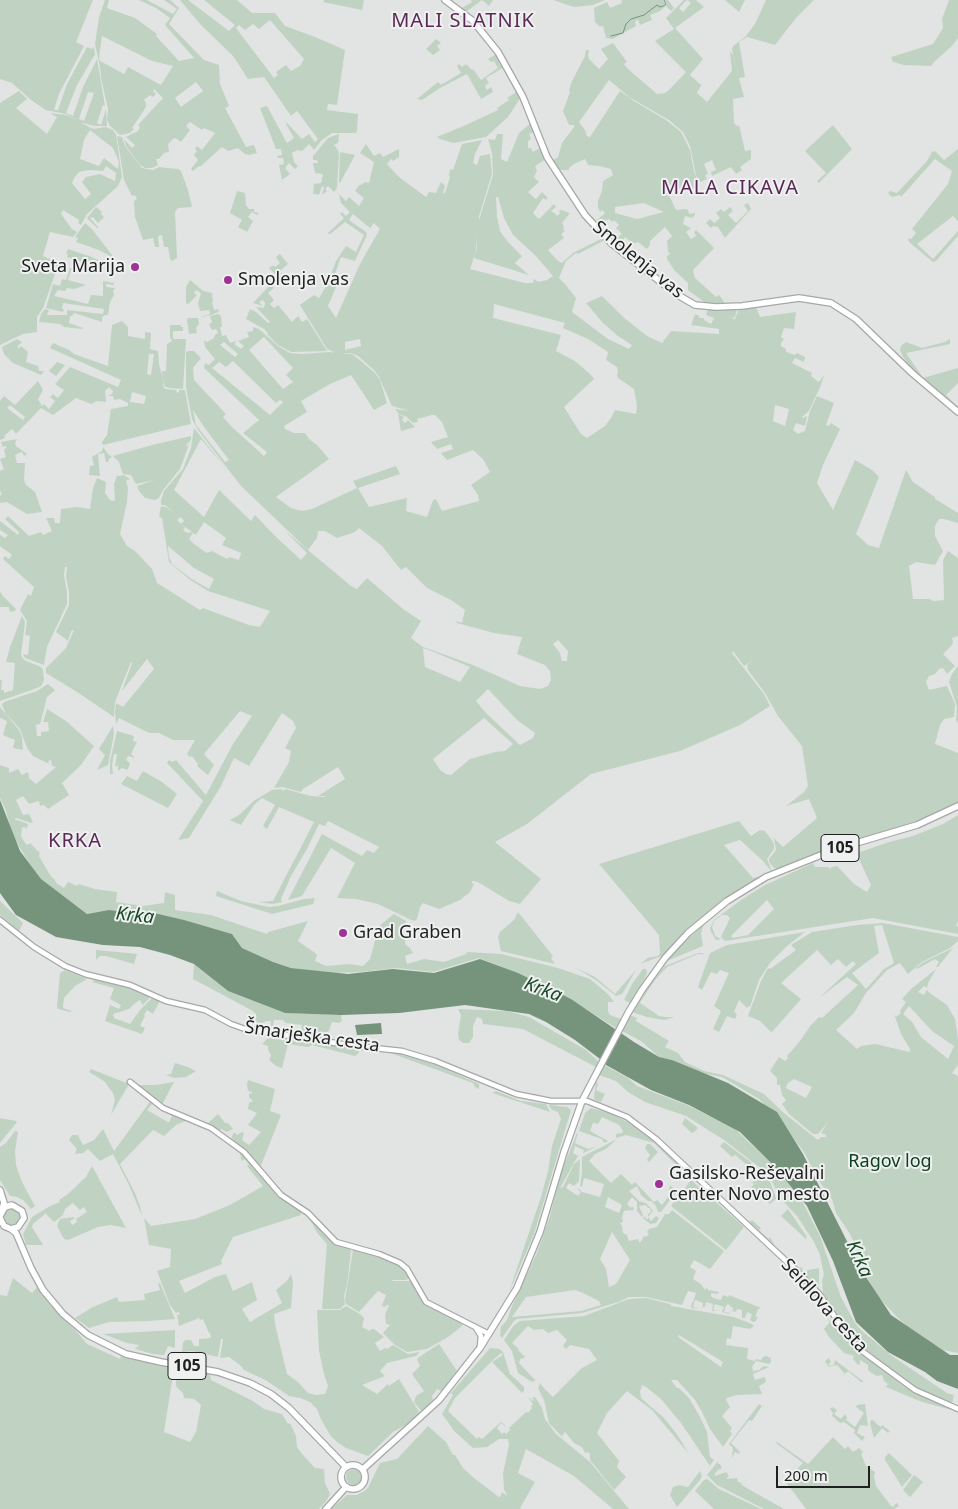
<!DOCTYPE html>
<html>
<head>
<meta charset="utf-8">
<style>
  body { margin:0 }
  #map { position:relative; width:958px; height:1509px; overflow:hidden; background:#e1e4e2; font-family:"Noto Sans",sans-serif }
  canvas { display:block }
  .scale { position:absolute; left:776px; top:1466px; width:94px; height:22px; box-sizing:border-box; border:2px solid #1e1f1e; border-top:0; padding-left:6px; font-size:15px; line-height:18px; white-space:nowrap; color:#1e1f1e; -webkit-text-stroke:4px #eef1ef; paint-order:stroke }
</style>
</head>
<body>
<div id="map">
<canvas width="958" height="1509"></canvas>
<div class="scale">200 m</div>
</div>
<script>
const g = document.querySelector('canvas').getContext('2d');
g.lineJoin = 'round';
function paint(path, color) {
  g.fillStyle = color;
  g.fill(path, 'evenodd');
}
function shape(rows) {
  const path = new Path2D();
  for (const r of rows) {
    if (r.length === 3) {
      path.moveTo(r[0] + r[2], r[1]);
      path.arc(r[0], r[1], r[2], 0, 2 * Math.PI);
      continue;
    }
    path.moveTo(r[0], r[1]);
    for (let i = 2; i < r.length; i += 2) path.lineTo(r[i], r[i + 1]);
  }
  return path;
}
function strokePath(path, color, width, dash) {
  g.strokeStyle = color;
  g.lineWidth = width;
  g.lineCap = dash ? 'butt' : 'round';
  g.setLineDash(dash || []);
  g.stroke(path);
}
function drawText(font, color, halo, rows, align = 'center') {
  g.font = font + ' "Noto Sans",sans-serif';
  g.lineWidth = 4;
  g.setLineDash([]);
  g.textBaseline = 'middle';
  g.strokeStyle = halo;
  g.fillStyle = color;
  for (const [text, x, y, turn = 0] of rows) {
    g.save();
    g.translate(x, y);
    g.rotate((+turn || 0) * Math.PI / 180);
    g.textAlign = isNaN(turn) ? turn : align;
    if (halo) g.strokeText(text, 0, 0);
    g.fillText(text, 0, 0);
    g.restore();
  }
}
const green = shape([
  [0,0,93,0,76,42,84,46,59,94,54,110,58,110,67,84,87,47,92,49,94,47,95,56,94,56,77,85,66,113,73,116,83,87,97,59,105,106,103,105,97,123,101,125,106,109,107,126,94,126,79,122,66,114,46,110,31,100,12,83,0,79],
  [88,92,94,93,84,121,79,119],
  [105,0,109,0,107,8,135,18,157,34,156,36,179,61,194,58,165,25,170,18,156,8,139,0,147,0,173,14,177,9,164,0,170,0,179,8,169,24,204,60,219,65,220,84,229,106,225,108,246,147,254,145,257,153,249,155,245,154,238,148,228,151,222,147,200,167,199,166,193,171,191,169,198,160,194,155,197,151,195,149,197,146,202,150,215,133,204,128,202,130,190,122,186,126,190,130,181,142,175,138,173,139,168,144,169,152,164,153,159,159,156,159,158,165,152,168,145,168,140,165,126,146,124,139,132,148,135,145,126,137,138,131,140,127,138,125,163,98,154,89,153,91,156,94,153,97,150,95,144,100,146,103,146,107,132,128,134,129,130,133,120,135,110,126,107,120,108,109,101,78,100,67,95,44,99,17],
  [102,36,152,61,173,66,161,85,128,67,124,74,100,61,99,58],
  [196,82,203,91,181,107,175,98],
  [180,0,188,0,229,31,235,25,204,0,237,0,252,13,275,13,285,26,315,37,345,50,337,105,328,104,327,110,358,114,357,131,356,133,332,133,322,140,314,150,309,144,302,151,297,150,292,153,294,162,298,166,295,169,289,163,285,168,290,174,282,180,279,165,284,164,283,158,278,158,277,156,282,155,281,149,276,149,260,108,267,106,287,143,294,138,286,124,287,123,302,139,309,134,315,142,318,139,297,111,291,116,264,77,248,79,233,56,200,24],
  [270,20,304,59,300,66,291,71,286,65,276,72,278,75,274,78,236,28,239,25,245,30,253,24,259,29],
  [324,0,364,0,362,10,323,2],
  [471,0,493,0,489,6,482,0,466,12,462,8,472,2],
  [553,0,605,0,593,5,574,7],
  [623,0,663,0,665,3,661,7,667,4,665,0,668,0,674,8,671,11,666,6,660,11,650,15,652,20,640,25,638,20,635,21,636,26,613,39,606,38,603,26,599,26,595,22,594,8,607,2,610,8,622,3,621,1],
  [684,0,687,0,679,8,683,12,691,3,687,0,696,0,704,7,675,28,703,59,690,75,701,85,702,84,697,93,707,102,732,71,730,51,733,55,744,97,733,99,734,123,737,126,739,125,745,151,751,150,751,159,740,167,742,170,736,174,731,167,712,176,711,172,716,170,712,160,704,164,708,174,705,175,707,179,700,182,696,175,690,146,683,132,669,120,629,97,609,80,579,122,585,130,587,136,590,137,620,91,634,101,666,120,681,132,690,150,694,171,700,186,685,191,683,187,668,193,676,210,685,209,688,210,689,214,695,213,695,215,692,218,685,216,683,224,691,228,686,232,691,239,696,236,694,232,696,230,714,248,694,269,693,272,695,278,705,287,716,297,719,295,723,300,724,303,721,305,703,304,704,302,688,290,688,283,675,271,667,259,667,256,670,254,668,251,667,241,672,236,665,227,650,241,650,245,647,249,638,242,633,244,625,237,618,246,606,235,612,231,618,237,622,234,616,228,619,225,614,220,612,222,609,219,601,223,603,225,601,227,598,227,595,222,605,213,602,210,600,212,598,207,598,201,602,191,603,181,613,175,611,169,599,166,588,165,585,159,574,164,569,168,569,170,557,170,552,161,558,157,562,143,574,127,574,125,569,125,563,111,570,92,569,91,572,81,585,56,586,50,589,50,588,55,589,59,599,69,608,59,601,49,613,43,627,62,624,64,628,69,657,94,665,93,669,90,686,72,655,41,674,29,666,18],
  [644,203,664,212,637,219,615,213,615,207],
  [725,0,745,0,739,12],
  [766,0,814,0,796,18,775,45,747,37,739,42,745,77,739,78,732,50,733,46,745,37,755,24],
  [949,0,958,0,958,38,952,46,934,62,931,66,904,65,893,62,891,57,933,44,943,28,942,19],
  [436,39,441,43,437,46,440,50,433,55,426,49],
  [496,54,500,65,504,67,486,78,489,83,485,86,487,90,491,87,493,92,481,99,467,74,440,88,422,100,417,99,438,82,441,85,461,73,457,66,459,64,462,67,466,64,472,70,473,69,481,80,498,68,494,61,491,62,488,59],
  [19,91,27,99,16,108,47,134,57,117,50,113,66,115,93,129,106,127,113,130,116,134,122,177,118,186,87,214,81,225,78,223,79,220,63,210,61,214,72,229,77,232,73,237,50,232,43,256,59,263,43,308,37,317,37,332,23,334,0,345,0,103],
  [90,130,113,148,119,162,118,169,104,158,99,166,80,159,84,140],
  [106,166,116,173,115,181,100,174,86,177,82,182,91,194,85,199,72,183,74,178,79,172,83,171,90,170,103,171],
  [518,91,521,97,508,117,486,137,453,143,440,139,437,137,466,125,498,110,497,108,509,100,507,98],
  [531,123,534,132,529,134,531,139,528,141,528,148,531,148,533,152,540,148,546,159,535,166,537,171,534,177,539,182,528,192,536,199,542,192,548,198,546,200,543,198,533,213,539,219,554,204,556,207,551,211,556,214,556,216,560,214,559,211,561,210,570,213,562,223,564,227,563,229,565,231,561,234,564,238,548,250,558,261,562,263,573,253,603,238,605,240,578,254,576,253,566,261,559,278,565,284,576,298,572,312,608,339,629,349,632,345,618,336,603,323,586,303,602,296,623,317,637,328,647,336,662,343,671,331,719,334,719,329,691,325,695,314,699,316,699,318,704,318,704,320,711,324,714,318,706,315,708,310,737,309,735,317,732,318,733,319,735,319,739,309,756,307,760,317,796,312,794,329,784,328,781,337,784,339,781,343,781,346,786,349,786,352,795,355,797,353,805,357,804,362,795,358,792,363,812,373,811,376,819,382,824,375,821,385,809,411,802,417,803,418,807,416,805,426,796,423,793,430,798,434,805,431,810,411,817,396,834,403,826,425,829,426,831,423,840,429,823,465,817,483,833,510,855,460,872,470,879,477,856,534,868,545,879,548,906,470,913,482,935,497,935,499,958,513,958,523,944,519,939,519,935,526,935,536,943,551,935,565,916,562,909,566,913,599,929,599,934,601,944,600,943,560,948,551,958,558,958,636,952,638,953,642,952,645,943,654,955,666,947,674,943,668,939,669,935,674,929,676,926,682,929,690,947,686,955,704,954,717,944,719,940,725,935,744,958,753,958,802,942,811,917,821,833,848,779,869,774,868,769,862,769,859,776,850,774,838,783,847,817,818,809,799,786,806,804,792,808,786,802,746,778,716,765,693,748,670,747,665,754,660,744,666,733,651,732,653,764,694,770,706,740,725,680,751,591,774,527,824,495,842,541,879,520,904,509,901,478,882,472,881,472,883,474,884,470,892,460,900,439,909,423,903,420,907,417,919,415,921,411,920,378,904,356,899,337,898,355,863,331,848,302,896,288,900,322,834,362,856,367,850,374,853,379,847,328,821,325,826,319,824,307,849,291,876,281,899,282,902,273,904,258,902,273,901,314,822,279,807,267,829,263,826,275,805,262,798,254,805,241,825,230,820,239,815,255,800,272,790,281,789,284,791,285,789,311,796,325,797,325,796,318,796,345,779,338,767,303,789,301,792,282,787,274,788,289,762,291,751,285,748,296,728,293,721,282,713,249,766,234,758,221,786,189,838,178,840,203,801,167,763,169,760,172,762,176,760,206,795,233,744,252,716,240,711,204,754,214,765,208,775,197,766,198,764,192,756,190,757,187,754,195,740,173,740,159,733,149,733,119,718,116,724,116,723,115,712,116,703,123,707,154,669,147,659,122,691,132,663,131,662,115,702,114,717,77,692,46,673,46,668,66,648,74,630,71,631,68,641,56,632,69,605,69,592,66,577,67,567,65,567,64,575,67,592,67,604,47,647,44,665,25,658,23,654,28,655,30,636,25,635,27,621,20,610,28,594,31,596,34,587,3,559,5,556,9,559,12,555,0,546,0,535,5,538,8,535,0,530,0,521,18,535,19,532,5,519,8,516,29,536,41,532,43,535,52,531,46,518,54,518,55,523,60,523,61,509,77,507,90,509,93,488,97,478,106,482,105,493,110,500,115,501,114,484,117,476,124,475,130,479,126,481,128,488,127,502,120,534,127,546,135,551,152,569,157,583,200,610,203,608,249,625,260,627,270,611,208,591,189,579,169,562,162,518,159,517,161,506,166,507,175,514,165,505,161,505,161,500,164,491,183,469,191,448,194,428,227,470,201,439,174,490,204,517,219,490,251,521,255,515,275,536,301,560,307,553,284,530,351,586,357,589,367,578,403,609,421,621,411,638,423,647,473,665,520,686,540,689,548,686,551,680,550,671,545,665,517,654,522,637,494,633,457,623,456,621,462,623,465,610,451,600,427,588,406,567,401,570,382,546,359,528,355,532,337,538,325,531,318,531,317,538,308,550,307,549,241,486,198,430,192,419,186,387,186,352,189,351,194,351,201,358,193,368,194,380,226,414,223,417,233,428,264,456,267,452,243,433,259,420,204,368,205,363,209,365,215,359,205,347,204,340,207,342,214,338,215,335,218,333,216,329,212,330,209,324,212,322,210,316,218,314,221,316,222,327,220,327,222,336,226,335,230,343,237,341,234,344,241,349,244,346,238,341,249,337,247,332,253,331,253,327,259,329,278,346,290,353,302,354,329,352,352,354,361,361,375,373,380,380,387,403,374,410,351,375,330,384,301,401,307,412,284,426,285,429,294,433,305,433,309,439,317,445,329,459,276,497,291,508,302,511,312,509,357,488,353,481,396,466,400,474,358,488,369,507,407,498,406,511,427,517,433,500,436,499,442,511,479,501,478,495,471,485,490,472,483,459,473,450,447,460,441,453,453,449,451,444,437,449,431,442,448,437,442,422,435,415,432,415,417,419,418,422,413,423,407,417,399,414,395,409,410,411,392,406,379,377,374,370,358,356,351,353,336,353,327,349,300,305,314,295,319,298,328,283,336,261,346,246,356,252,364,235,345,222,330,234,327,234,344,218,340,214,342,212,346,216,350,212,341,203,339,194,346,201,349,197,359,206,364,198,355,191,359,185,361,185,365,182,369,183,374,162,360,153,366,144,374,156,380,153,383,157,399,149,399,157,393,161,391,159,387,164,399,177,426,197,429,192,436,193,441,182,445,186,443,193,445,193,450,177,449,176,450,169,453,170,462,144,482,140,475,154,473,163,477,165,480,156,490,154,492,174,479,216,479,220,493,175,492,153,488,139,495,140,497,134,503,134,501,159,507,162,519,133],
  [496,197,498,197,504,218,513,235,536,256,553,276,547,280,538,282,534,279,533,283,525,283,470,269,476,251,477,236,477,249,474,258,529,275,516,264,515,263,522,256,507,241,500,231,497,216],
  [353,214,370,228,374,223,380,229,360,264,336,318,328,306,339,280,334,278,336,271,341,257,355,261,367,235,366,232,349,220],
  [494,304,565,323,563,328,588,339,608,352,606,360,617,367,618,371,617,375,618,378,634,389,637,406,636,414,615,410,611,418,605,426,587,438,581,434,564,407,594,379,591,375,575,361,556,351,561,335,493,318],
  [264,337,293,368,286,375,293,382,283,389,249,350],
  [360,339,361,346,345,350,345,342],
  [224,342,238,354,235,357,220,345],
  [233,361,276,403,280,400,283,402,270,415,212,368,219,362,226,367],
  [775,405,789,409,785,426,773,421],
  [193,410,204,427,229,460,225,462,196,425],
  [181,517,184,521,181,524,196,535,204,522,226,538,222,545,241,553,239,560,229,557,227,559,212,551,207,553,194,544,189,539,193,533,191,532,187,533,183,530,185,528,177,520],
  [168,546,194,568,214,579,209,589,190,578,172,564,169,557],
  [558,640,568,651,567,661,562,661,560,653,553,644],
  [423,648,429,650,470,667,460,682,425,667],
  [488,689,517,720,535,733,533,738,520,745,486,713,476,701],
  [484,718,513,744,505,751,495,752,470,759,451,775,446,774,440,770,433,759],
  [833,125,852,149,819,183,817,181,826,173,805,151],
  [339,134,338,143,334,145,338,150,339,155,337,188,334,192,328,186,325,189,327,191,322,195,324,187,322,186,319,195,316,194,313,194,314,184,321,183,323,174,315,173,313,163,318,163,317,160,313,160,313,156,328,138],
  [117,136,122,137,125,146,142,168,153,170,159,167,178,169,181,171,188,190,192,207,178,208,175,212,177,258,172,261,170,259,168,247,164,247,162,235,158,236,159,247,155,247,153,238,143,240,135,217,134,201,137,199,135,195,132,196,124,180],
  [958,149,958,221,953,216,917,244,933,259,958,231,958,236,936,261,933,262,909,242,908,238,911,239,916,233,912,229,948,184,952,171,935,159,901,197,900,195,892,197,888,193,890,191,897,193,927,161,932,152,935,151,944,160],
  [340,152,355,155,340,183,339,182],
  [237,191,245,193,246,205,249,209,254,209,254,212,259,213,257,215,252,212,248,217,253,221,247,232,238,227,242,220,230,213],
  [748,203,751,209,725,238,718,227,713,226,711,228,706,223,710,219,714,223,720,218,716,213,721,209,724,212,730,207,733,211,728,215,736,223,748,211,744,205],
  [96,207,102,212,101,214,104,217,98,223,93,217,90,218,98,227,97,228,87,218],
  [85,223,92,229,115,259,111,259,112,257,99,250,76,242,78,238,75,237],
  [68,249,92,257,106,264,100,268,67,257,68,254,66,253],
  [280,254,288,264,280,271,284,277,281,280,269,268,273,265,275,267,280,263,276,257],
  [70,268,72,268,68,280,86,285,74,289,67,288,65,291,58,290,54,296,88,304,91,295,103,296,103,281,114,283,114,285,106,284,106,287,115,288,113,291,114,295,110,302,108,315,105,315,102,317,102,322,74,313,72,316,70,316,69,323,83,328,82,329,64,327,60,324,39,322,41,314,45,309,49,310,47,315,67,315,67,310,103,314,104,309,63,303,62,309,64,309,63,312,46,308,53,284,60,286,62,279,66,280],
  [190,280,203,291,212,293,213,301,212,302,214,310,219,309,218,312,211,315,200,317,210,314,209,310,200,311,198,303,201,293,196,290,194,293,197,295,188,304,186,303,186,287],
  [271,284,274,288,268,293,274,300,270,304,274,308,278,305,292,322,298,316,302,322,307,319,327,351,291,352,278,345,267,334,268,333,264,329,246,319,250,309,256,312,268,323,270,322,256,307,264,308,265,303,263,300,259,302,263,306,253,303],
  [188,318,198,318,199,324,196,328,197,333,189,334,187,320],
  [122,321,128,327,128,336,145,339,145,332,151,333,150,349,158,351,159,365,163,378,163,386,165,389,176,390,177,393,179,392,179,390,185,390,191,424,103,445,102,442,107,435,111,409,128,406,128,403,120,399,114,400,113,396,108,396,112,394,113,391,109,387,105,391,106,402,97,401,91,404,76,398,53,415,41,408,16,434,12,429,4,436,5,438,0,440,0,401,4,396,15,405,38,381,43,390,38,399,42,406,44,404,49,409,55,401,50,397,53,394,58,398,64,390,55,384,70,367,118,387,121,380,50,348,53,343,69,350,74,354,108,366,112,325],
  [149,354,154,354,151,375,147,374],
  [132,392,146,396,144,404,130,402],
  [10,405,25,417,23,420,7,408],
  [170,325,181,325,181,327,183,327,183,331,173,331,173,339,186,339,183,389,169,388,164,386,162,371,166,371,167,344,172,341,170,337],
  [17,339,22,342,17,347,19,348,21,346,28,352,26,362,38,366,39,371,44,371,41,375,13,363,4,354,2,347],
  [950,339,950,344,906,353,923,378,958,368,958,383,946,395,958,407,958,410,909,365,903,357,900,350,901,346,906,342,922,348,945,342],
  [57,362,65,365,56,376,49,371],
  [398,414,404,417,402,420,405,423,408,420,415,427,401,431],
  [191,436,191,440,186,445,187,447,190,442,180,469,163,490,159,498,155,500,145,498,139,491,137,486,154,480,136,484,131,475,123,474,119,462,113,456,152,445],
  [17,439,15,443,16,446,27,454,24,456,22,452,15,455,17,463,25,463,24,480,26,485,35,492,42,512,27,514,7,502,0,503,0,496,2,494,0,491,0,471,4,469,0,459,6,457,4,450,6,448,6,446,3,447,1,442],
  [103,447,108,454,112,457,109,459,108,462,106,462,104,453,98,454,100,476,89,475,90,466,94,465,92,457,102,451],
  [0,591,2,595,16,609,15,611,10,612,9,607,0,607],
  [22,616,25,622,21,655,24,660,41,667,43,670,44,680,41,686,37,688,0,701,0,680,2,680,1,690,4,690,4,693,13,690,15,663,6,662,10,647],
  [958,666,958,723,956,720,957,707,949,682,952,674],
  [48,684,55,690,47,697,41,721,40,724,36,725,37,736,41,736,41,732,49,731,48,722,43,722,47,709,66,721,94,746,81,765,62,783,69,795,48,809,44,805,40,806,39,801,29,804,23,796,16,800,23,815,29,814,33,822,31,823,16,818,14,819,28,824,27,828,22,827,21,836,25,843,28,845,30,843,40,853,39,856,50,875,55,880,56,883,64,888,68,882,77,886,79,884,95,889,117,892,116,902,143,906,164,903,165,892,175,895,175,910,211,915,267,934,268,932,308,921,298,941,315,953,317,955,315,961,326,966,349,964,363,966,370,959,379,926,394,914,406,921,405,944,410,948,413,953,405,956,407,964,424,959,444,962,466,954,467,952,501,954,558,968,590,979,608,994,614,1002,608,1002,608,1011,610,1015,621,1019,616,1028,579,1005,502,967,479,958,433,972,396,968,360,972,334,973,291,968,272,962,242,948,232,934,157,913,142,910,126,912,109,910,87,914,42,881,31,866,12,835,6,811,0,798,0,765,9,768,9,773,18,769,22,775,28,772,29,778,36,784,56,767,52,766,51,760,48,761,49,764,33,756,27,748,20,729,6,714,2,705,4,702,37,691],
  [0,707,19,730,22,737,23,750,13,748,15,740,3,735,7,721,0,718],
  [113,726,114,734,108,765,97,770,105,755,99,749],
  [117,731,134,736,133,741,137,742,131,754,135,758,128,756,126,760,130,763,129,767,127,770,122,768,118,771,118,766,115,766,117,754,114,754,112,765,113,774,110,774,110,761],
  [143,771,162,782,177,794,168,808,121,784,127,776,137,781],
  [958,815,958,921,956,926,958,927,958,934,873,918,725,941,721,937,730,918,727,915,722,915,714,921,712,927,715,936,721,939,716,940,711,932,710,928,714,920,741,900,765,885,813,863,815,867,828,867,830,869,832,867,837,866,854,884,867,892,871,885,858,857,860,852,889,842,913,836,943,824],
  [767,900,774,909,748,935,733,938,731,936],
  [739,821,751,836,760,830,765,831,771,839,774,844,774,849,767,859,772,872,763,861,740,840,724,845,753,878,762,876,762,877,753,882,667,954,640,964,648,958,658,956,660,953,659,935,599,864],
  [217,891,241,901,269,907,278,906,304,899,315,898,313,904,272,914,216,896],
  [0,901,23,923,19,931,0,915],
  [518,912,553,956,551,958,555,964,501,951,498,937,500,932,514,920],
  [883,923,958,937,958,941,950,948,922,962,908,974,900,963,887,970,866,993,854,1013,836,1030,857,1049,861,1046,875,1044,910,1052,910,1049,901,1034,894,1014,896,1017,901,1013,900,1011,906,1002,902,999,911,989,936,969,928,983,927,988,924,986,918,992,924,995,927,990,931,994,947,1005,955,1019,958,1039,958,1065,952,1073,958,1076,958,1353,943,1350,911,1330,899,1319,879,1298,864,1272,859,1254,850,1234,836,1213,832,1199,821,1184,804,1152,782,1123,759,1099,722,1077,701,1073,672,1060,659,1057,641,1041,622,1031,630,1015,637,1018,636,1021,669,1041,665,1047,678,1053,685,1062,704,1071,723,1075,764,1094,785,1114,818,1140,821,1137,826,1137,826,1135,821,1133,828,1122,818,1134,813,1134,789,1114,782,1104,786,1100,782,1095,780,1085,777,1085,777,1078,770,1071,779,1057,785,1061,788,1058,787,1056,800,1041,811,1025,819,1017,822,1018,858,985,847,977,819,998,856,964,853,961,846,967,838,959,831,965,817,950,781,983,801,999,773,1031,771,1032,760,1021,748,1016,761,981,768,968,770,969,796,950,791,945,812,932,857,925],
  [882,925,894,963,884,969,866,989,852,973,879,953,874,926],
  [909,1006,932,1031,954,1046,948,1059,921,1037,912,1022,903,1014],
  [794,1079,812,1087,806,1098,786,1088,788,1083],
  [704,924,701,933,703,946,667,961,677,949],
  [805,932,787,946,770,963,759,980,750,1007,748,1006,747,1008,739,1000,734,1012,737,1014,735,1019,727,1016,719,1032,713,1029,721,1011,714,1006,729,973,720,970,717,974,711,972,702,990,698,987,710,953,727,945],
  [953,948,938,967,936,967,939,962,935,959,917,969,916,968,924,962],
  [96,950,128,953,137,954,134,964,106,956,100,956,96,960],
  [698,953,703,953,705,959,703,954,698,954,667,967,655,980,641,1001,640,1003,659,1016,665,1017,675,1017,664,1020,647,1017,632,1012,649,986,665,966],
  [194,964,228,991,285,1013,341,1015,342,1021,339,1023,332,1022,329,1031,319,1036,301,1033,302,1025,286,1023,283,1020,274,1020,273,1025,278,1026,277,1029,270,1029,271,1021,267,1021,262,1023,250,1021,256,1018,256,1014,253,1011,193,979],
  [574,967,595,977,615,994,636,970,622,994,616,996,596,980],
  [643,969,646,969,647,973,645,978,630,1003,624,1000,632,984],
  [65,970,87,979,75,986,64,998,63,1008,72,1011,70,1012,58,1009,57,1006,60,973],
  [96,979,127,987,150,997,143,1005,140,1000,134,1004,129,1009,113,1014,114,1018,130,1024,140,1010,150,1000,153,998,160,1001,153,1014,147,1010,144,1015,145,1016,140,1026,145,1028,142,1034,105,1021,110,1005,119,1009,121,1005,110,999,114,988,92,982],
  [458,1009,507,1011,529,1017,586,1050,599,1062,596,1067,523,1029,483,1024,482,1019,477,1017,473,1026,473,1037,469,1043,463,1043,459,1040,458,1034,461,1015],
  [270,1036,338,1046,358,1049,359,1053,355,1056,312,1045,308,1047,288,1044,282,1068,276,1066,269,1060,271,1055,268,1050,268,1046,262,1044],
  [385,1051,404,1054,432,1063,479,1084,479,1089,475,1087,473,1083],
  [175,1063,188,1067,196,1071,186,1077,174,1078,166,1075,171,1074],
  [604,1065,628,1078,637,1086,687,1105,734,1128,772,1164,801,1199,820,1236,841,1297,855,1323,862,1331,892,1356,947,1393,954,1395,952,1404,923,1392,905,1380,860,1345,849,1333,832,1306,828,1304,823,1293,822,1280,824,1275,820,1255,814,1242,797,1216,782,1200,770,1178,759,1167,724,1140,686,1116,645,1102,628,1092,616,1081,599,1075],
  [91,1069,129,1084,111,1115,115,1100,113,1093,104,1081,89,1072],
  [248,1080,275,1089,270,1111,281,1115,260,1168,246,1151,231,1138,234,1132,237,1135,242,1132,244,1133,242,1140,249,1145,261,1132,248,1125,257,1113,248,1109,249,1103,253,1101,249,1097,249,1093,251,1094,252,1092,248,1091,247,1085],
  [174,1082,162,1105,134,1085,155,1085],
  [596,1082,598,1084,596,1090,605,1094,601,1102,595,1100,594,1097],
  [496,1091,521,1101,546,1104,550,1112,492,1093],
  [152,1099,188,1120,176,1125,164,1136,153,1130,120,1164,135,1193,140,1206,142,1216,129,1185,113,1154,100,1161,88,1149,83,1153,75,1154,77,1149,69,1140,72,1135,78,1135,83,1145,94,1140,103,1129,114,1151],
  [152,1104,172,1116,169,1122,168,1122,147,1110],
  [550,1105,567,1107,571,1110,534,1234,509,1292,541,1197,548,1171,552,1146,561,1119,558,1112,552,1110,549,1106],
  [591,1108,609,1113,636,1126,656,1141,686,1173,686,1176,681,1180,677,1179,676,1176,677,1174,679,1175,683,1172,654,1143,626,1135,616,1138,616,1134,622,1133,623,1131,619,1125,602,1117,598,1124,593,1123,590,1131,608,1141,604,1143,602,1139,579,1131,585,1113],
  [218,1114,225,1123,228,1123,233,1129,227,1132,221,1129,218,1132,206,1125],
  [0,1118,16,1121,17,1122,0,1143],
  [685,1118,698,1128,694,1132,692,1133,682,1124],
  [15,1131,18,1132,15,1151,16,1165,22,1182,35,1206,31,1209,23,1200,17,1197,10,1196,0,1180,0,1147,6,1143],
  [577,1133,578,1133,575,1143,588,1149,598,1146,583,1153,584,1150,575,1146,573,1153,578,1156,579,1154,560,1188,563,1187,574,1164,580,1159,579,1181,574,1186,569,1183,566,1188,578,1196,581,1192,578,1190,578,1188,582,1192,600,1197,604,1184,584,1178,582,1187,580,1186,582,1173,582,1157,617,1139,606,1149,595,1154,589,1161,611,1183,621,1174,632,1185,635,1182,654,1202,657,1200,662,1205,668,1197,670,1185,677,1191,661,1212,658,1212,656,1206,651,1201,648,1201,641,1195,637,1186,629,1191,639,1201,646,1203,653,1211,648,1217,651,1221,656,1216,659,1218,656,1223,650,1224,643,1218,645,1216,646,1219,648,1219,648,1214,651,1212,650,1208,648,1208,646,1205,639,1206,643,1215,642,1217,637,1211,637,1202,632,1197,627,1204,631,1208,632,1206,634,1209,632,1211,631,1210,624,1211,622,1217,623,1222,620,1223,622,1226,623,1233,627,1235,629,1241,638,1239,640,1243,644,1236,646,1237,649,1234,647,1232,649,1229,657,1227,665,1214,669,1214,672,1210,724,1251,710,1269,694,1260,690,1267,696,1271,693,1279,701,1284,705,1290,707,1287,708,1290,719,1292,718,1294,711,1293,711,1296,713,1298,721,1300,723,1295,728,1297,729,1295,761,1308,758,1309,757,1312,755,1317,758,1316,756,1321,753,1322,750,1320,752,1314,747,1312,745,1318,742,1318,742,1310,737,1309,736,1312,733,1311,732,1314,733,1308,728,1304,726,1306,724,1312,729,1313,732,1308,729,1314,722,1312,724,1307,715,1304,713,1310,719,1311,712,1311,713,1304,706,1302,705,1307,703,1307,702,1309,703,1303,695,1300,693,1307,699,1309,691,1308,692,1302,693,1302,696,1293,688,1291,682,1305,646,1297,629,1297,623,1300,621,1299,622,1301,615,1303,582,1313,517,1319,514,1321,502,1338,500,1336,501,1327,507,1320,512,1306,537,1253,550,1216,561,1173],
  [608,1197,622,1205,619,1213,605,1207],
  [612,1232,630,1260,616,1284,609,1287,606,1269,600,1259],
  [575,1290,583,1293,599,1301,601,1305,581,1311,512,1317,526,1297],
  [724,1142,752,1163,746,1170,744,1168,747,1165,735,1155,732,1157,720,1146],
  [647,1144,650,1144,658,1152,649,1162,647,1160,650,1155,645,1148],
  [240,1151,256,1167,273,1189,290,1205,301,1211,301,1215,233,1237,221,1261,222,1264,179,1281,185,1293,215,1277,226,1274,233,1291,252,1282,257,1300,242,1309,250,1322,282,1303,276,1290,287,1281,291,1274,293,1282,291,1308,274,1314,275,1324,287,1374,298,1382,308,1393,316,1395,325,1394,328,1386,324,1374,319,1351,317,1310,340,1310,346,1306,360,1314,364,1318,362,1327,370,1331,371,1329,374,1329,384,1337,375,1343,380,1351,385,1348,387,1349,393,1345,408,1354,419,1352,419,1353,416,1356,387,1363,380,1371,385,1376,362,1385,377,1394,388,1384,389,1386,399,1379,419,1412,411,1422,393,1432,368,1456,346,1448,337,1442,330,1435,321,1419,317,1409,310,1402,300,1398,289,1396,267,1381,244,1370,240,1365,229,1357,220,1358,223,1339,221,1339,218,1357,192,1351,182,1352,183,1343,185,1340,191,1340,194,1346,199,1346,199,1339,211,1338,210,1333,209,1333,203,1319,200,1320,199,1318,179,1326,177,1315,180,1314,179,1312,176,1313,170,1305,157,1271,170,1267,171,1249,149,1245,144,1218,151,1226,195,1219,230,1205,263,1186,247,1166,249,1165,245,1159,242,1161,241,1159],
  [92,1166,126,1228,111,1225,98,1227,68,1240,64,1239,57,1226,60,1219,73,1217,75,1218,70,1221,72,1225,77,1222,76,1219,87,1212,84,1207,80,1210,73,1203,65,1209,63,1215,54,1222,45,1213,45,1214,33,1224,32,1227,43,1245,26,1245,23,1234,32,1217,50,1206,60,1202,59,1200,68,1194,86,1177],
  [761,1173,770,1182,775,1195,776,1199,770,1204,767,1201,765,1202,751,1186,754,1185,753,1183,751,1183,752,1182,760,1185,753,1182],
  [691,1180,744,1227,726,1250,671,1206],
  [12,1217,9],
  [788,1209,807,1237,806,1239,781,1216],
  [309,1218,331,1240,350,1249,351,1251,347,1285,344,1296,345,1304,340,1309,322,1309,327,1244,318,1234],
  [752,1220,761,1228,759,1230,769,1239,770,1237,775,1246,800,1268,802,1267,803,1270,799,1269,749,1222],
  [353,1250,377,1255,402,1266,410,1278,406,1280,393,1280,392,1281,411,1281,421,1298,427,1305,462,1322,462,1326,448,1337,427,1349,407,1352,395,1345,383,1333,390,1325,386,1324,385,1315,389,1305,387,1305,385,1307,382,1306,386,1295,378,1291,359,1312,346,1304,345,1300],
  [819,1268,819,1287,818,1288,805,1273,808,1270],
  [13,1278,32,1293,37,1287,52,1307,77,1332,87,1344,120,1359,121,1355,141,1361,174,1367,174,1371,170,1372,172,1381,164,1432,190,1442,196,1432,201,1405,194,1399,184,1398,183,1393,176,1386,176,1381,179,1378,179,1372,184,1371,200,1371,210,1373,211,1380,253,1401,264,1409,282,1414,288,1424,290,1423,296,1436,297,1447,302,1454,315,1468,324,1469,325,1483,330,1494,327,1500,319,1509,0,1509,0,1295,7,1296],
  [160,1283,175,1319,149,1321,109,1322,89,1328,75,1318,93,1307,117,1297,119,1302,145,1300,144,1294,160,1290,158,1284],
  [646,1298,670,1304,671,1306,734,1317,752,1324,754,1326,750,1329,733,1326,731,1339,727,1338,726,1345,748,1348,747,1359,755,1361,756,1359,761,1360,763,1357,766,1356,771,1358,771,1362,769,1364,756,1361,752,1367,753,1371,759,1370,764,1366,769,1367,753,1374,755,1380,765,1377,766,1382,759,1386,762,1394,737,1395,727,1398,726,1400,730,1407,722,1416,732,1428,730,1431,732,1434,723,1447,710,1429,701,1410,695,1400,677,1380,671,1380,677,1388,679,1388,689,1398,700,1417,707,1432,710,1457,714,1460,710,1466,681,1423,661,1399,646,1387,642,1385,640,1392,641,1398,664,1418,676,1433,689,1454,652,1410,627,1391,607,1413,597,1433,619,1461,617,1467,626,1477,614,1490,590,1460,590,1454,588,1452,585,1453,582,1447,574,1443,565,1432,562,1436,565,1440,549,1423,544,1400,538,1388,541,1382,541,1385,553,1397,582,1368,597,1360,589,1349,570,1345,566,1349,563,1346,567,1340,557,1330,548,1333,543,1329,534,1330,528,1326,512,1343,519,1349,518,1350,524,1356,526,1355,523,1359,521,1358,519,1363,535,1380,538,1379,532,1382,518,1373,512,1351,504,1340,514,1325,520,1321,584,1316,629,1299],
  [679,1335,723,1362,721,1367,678,1337],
  [824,1314,853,1346,902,1385,919,1395,952,1410,922,1402,886,1387,888,1384,884,1381,882,1375,877,1376,870,1372,868,1370,868,1365,860,1360,860,1364,858,1365,853,1359,854,1356,844,1353,829,1337,824,1329,830,1322],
  [175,1330,175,1348,168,1346,164,1355,153,1354,135,1349,139,1345,127,1343,103,1334],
  [439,1344,457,1371,441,1391,437,1389,435,1392,432,1396,433,1400,430,1402,431,1403,422,1412,414,1402,416,1396,424,1391,412,1374,420,1366,417,1359,419,1357],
  [490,1348,499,1349,503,1352,510,1374,524,1387,524,1391,522,1393,492,1362,503,1355,501,1353,491,1362,455,1398,448,1411,477,1439,479,1437,482,1439,501,1422,505,1425,505,1427,504,1428,505,1426,501,1423,497,1428,502,1434,504,1432,506,1434,510,1430,509,1428,526,1412,528,1413,532,1408,531,1406,533,1404,528,1397,533,1401,534,1400,532,1398,535,1397,542,1408,545,1419,556,1434,590,1462,629,1509,613,1509,574,1476,526,1449,518,1473,535,1482,520,1508,522,1509,331,1509,347,1495,357,1495,364,1491,368,1488,380,1463,397,1459,428,1426,446,1442,453,1455,455,1455,463,1468,474,1478,499,1497,500,1497,502,1492,507,1496,504,1489,503,1473,509,1445,508,1439,499,1439,487,1447,473,1448,455,1432,442,1414,453,1395,451,1393],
  [829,1358,831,1362,829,1364,829,1366,834,1365,835,1360,864,1382,861,1382,848,1371,845,1374,837,1365,829,1367,825,1361],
  [759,1404,762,1406,752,1421,749,1420,731,1443,740,1452,739,1454,735,1452,732,1458,733,1448,729,1444],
  [865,1404,868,1426,860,1425,857,1433,865,1437,862,1441,854,1433,855,1430,844,1422,840,1423,832,1416,833,1413,830,1409,832,1407,837,1410,834,1414,841,1419,845,1414,847,1418,846,1420,855,1427,864,1413,856,1407,857,1405],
  [871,1420,873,1420,878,1425,881,1427,882,1425,890,1431,888,1433,882,1428,874,1438,870,1423],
  [833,1437,845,1449,848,1446,853,1452,859,1448,863,1452,861,1454,866,1466,875,1472,874,1477,876,1486,891,1506,894,1507,894,1505,897,1503,899,1506,894,1509,806,1509,785,1481,803,1463,776,1443,777,1442,808,1464],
  [889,1453,912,1475,902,1487,885,1460,885,1457],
  [718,1461,718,1464,720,1464,722,1468,718,1470,715,1474,715,1476,726,1472,729,1476,726,1479,737,1478,738,1482,742,1483,741,1484,745,1487,784,1509,764,1509,717,1485,707,1475],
  [354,1477,8],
  [700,1471,702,1476,700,1480,677,1507,670,1495,673,1487,679,1485,688,1487],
  [914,1475,923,1482,910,1497,903,1490],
  [707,1479,719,1489,761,1509,714,1509,695,1491,704,1480]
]);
const water = shape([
  [0,800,20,851,41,879,87,914,109,910,126,912,142,910,184,920,232,934,242,948,273,962,291,968,348,974,393,969,434,973,480,959,518,973,571,999,634,1042,659,1057,672,1060,728,1083,777,1112,803,1154,862,1271,891,1315,950,1355,958,1355,958,1389,937,1381,925,1372,888,1352,856,1322,833,1261,807,1206,773,1165,740,1132,689,1105,651,1090,606,1065,604,1062,575,1040,546,1022,529,1014,465,1005,399,1013,341,1015,285,1013,228,991,194,964,170,955,140,947,103,945,56,937,16,915,0,893],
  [381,1023,382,1034,357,1035,355,1025]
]);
const stream = shape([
  [611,36,623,33,626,24,631,19,644,15,657,5,660,7,663,6,666,4,664,0]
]);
const minor = shape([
  [0,920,34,947,65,966,85,974,130,985,166,1001,205,1010,231,1024,245,1029,355,1046,402,1051,435,1061,516,1094,551,1101,587,1101,627,1117,656,1139,801,1275,820,1295,848,1336,862,1351,915,1390,958,1409],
  [130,1082,163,1108,211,1128,244,1152,281,1195,308,1213,336,1242,379,1254,400,1263,407,1269,426,1302,489,1334],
  [476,1328,481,1336,480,1346]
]);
const major = shape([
  [445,0,473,21,498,52,523,97,547,157,585,215,611,243,676,294,695,305,716,307,742,306,799,298,831,303,856,319,912,373,958,412],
  [0,1190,4,1203,2,1209],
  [0,1216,5,1207,12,1205,22,1211,24,1218,18,1227,11,1229,4,1226,0,1218],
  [11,1229,16,1233,31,1268,43,1290,63,1314,88,1335,126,1354,161,1362,218,1372,250,1383,271,1394,289,1408,346,1467],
  [353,1477,12],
  [363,1469,439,1400,480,1348,517,1288,540,1232,564,1152,582,1101,628,1013,642,990,665,958,688,933,727,901,766,877,836,849,917,825,958,806],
  [326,1509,346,1487]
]);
const markers = [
  [135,267,5,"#9d3394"],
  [228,280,5,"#9d3394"],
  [343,933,5,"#9d3394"],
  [659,1184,5,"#9d3394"]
];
const shields = [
  [840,848,38],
  [187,1366,38]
];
const shieldNames = [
  ["105",840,848],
  ["105",187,1366]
];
const streetNames = [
  ["Smolenja vas",638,260,39],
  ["Šmarješka cesta",312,1037,8],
  ["Seidlova cesta",824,1306,48]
];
const poiNames = [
  ["Sveta Marija",125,267,"right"],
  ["Smolenja vas",238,280],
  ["Grad Graben",353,933],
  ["Gasilsko-Reševalni",669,1174],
  ["center Novo mesto",669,1195]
];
const parkNames = [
  ["Ragov log",890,1162]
];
const waterNames = [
  ["Krka",135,916,6],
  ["Krka",543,990,21],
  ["Krka",859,1259,66]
];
const quarterNames = [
  ["MALI SLATNIK",463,21],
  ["MALA CIKAVA",730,188],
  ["KRKA",75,841]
];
paint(green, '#c0d3c3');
paint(water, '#76937c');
strokePath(stream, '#76937c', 1);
strokePath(minor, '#a5a8a6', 7);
strokePath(major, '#a5a8a6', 8);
strokePath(minor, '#fff', 4.5);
strokePath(major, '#fff', 5.5);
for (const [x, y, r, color] of markers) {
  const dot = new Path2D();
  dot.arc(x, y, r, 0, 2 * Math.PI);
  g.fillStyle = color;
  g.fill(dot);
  strokePath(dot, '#eef1ef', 2);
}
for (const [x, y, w] of shields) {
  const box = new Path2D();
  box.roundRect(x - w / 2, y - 13.5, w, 27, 4);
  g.fillStyle = '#eef1ef';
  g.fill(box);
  strokePath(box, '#1e1f1e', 1);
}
drawText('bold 16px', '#1e1f1e', null, shieldNames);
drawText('18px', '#1e1f1e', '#eef1ef', streetNames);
drawText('18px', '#1e1f1e', '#eef1ef', poiNames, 'left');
drawText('18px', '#0e4120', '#eef1ef', parkNames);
drawText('italic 19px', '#174827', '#eef1ef', waterNames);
g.letterSpacing = '1px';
drawText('20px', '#5c2857', '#eef1ef', quarterNames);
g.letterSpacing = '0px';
</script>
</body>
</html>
